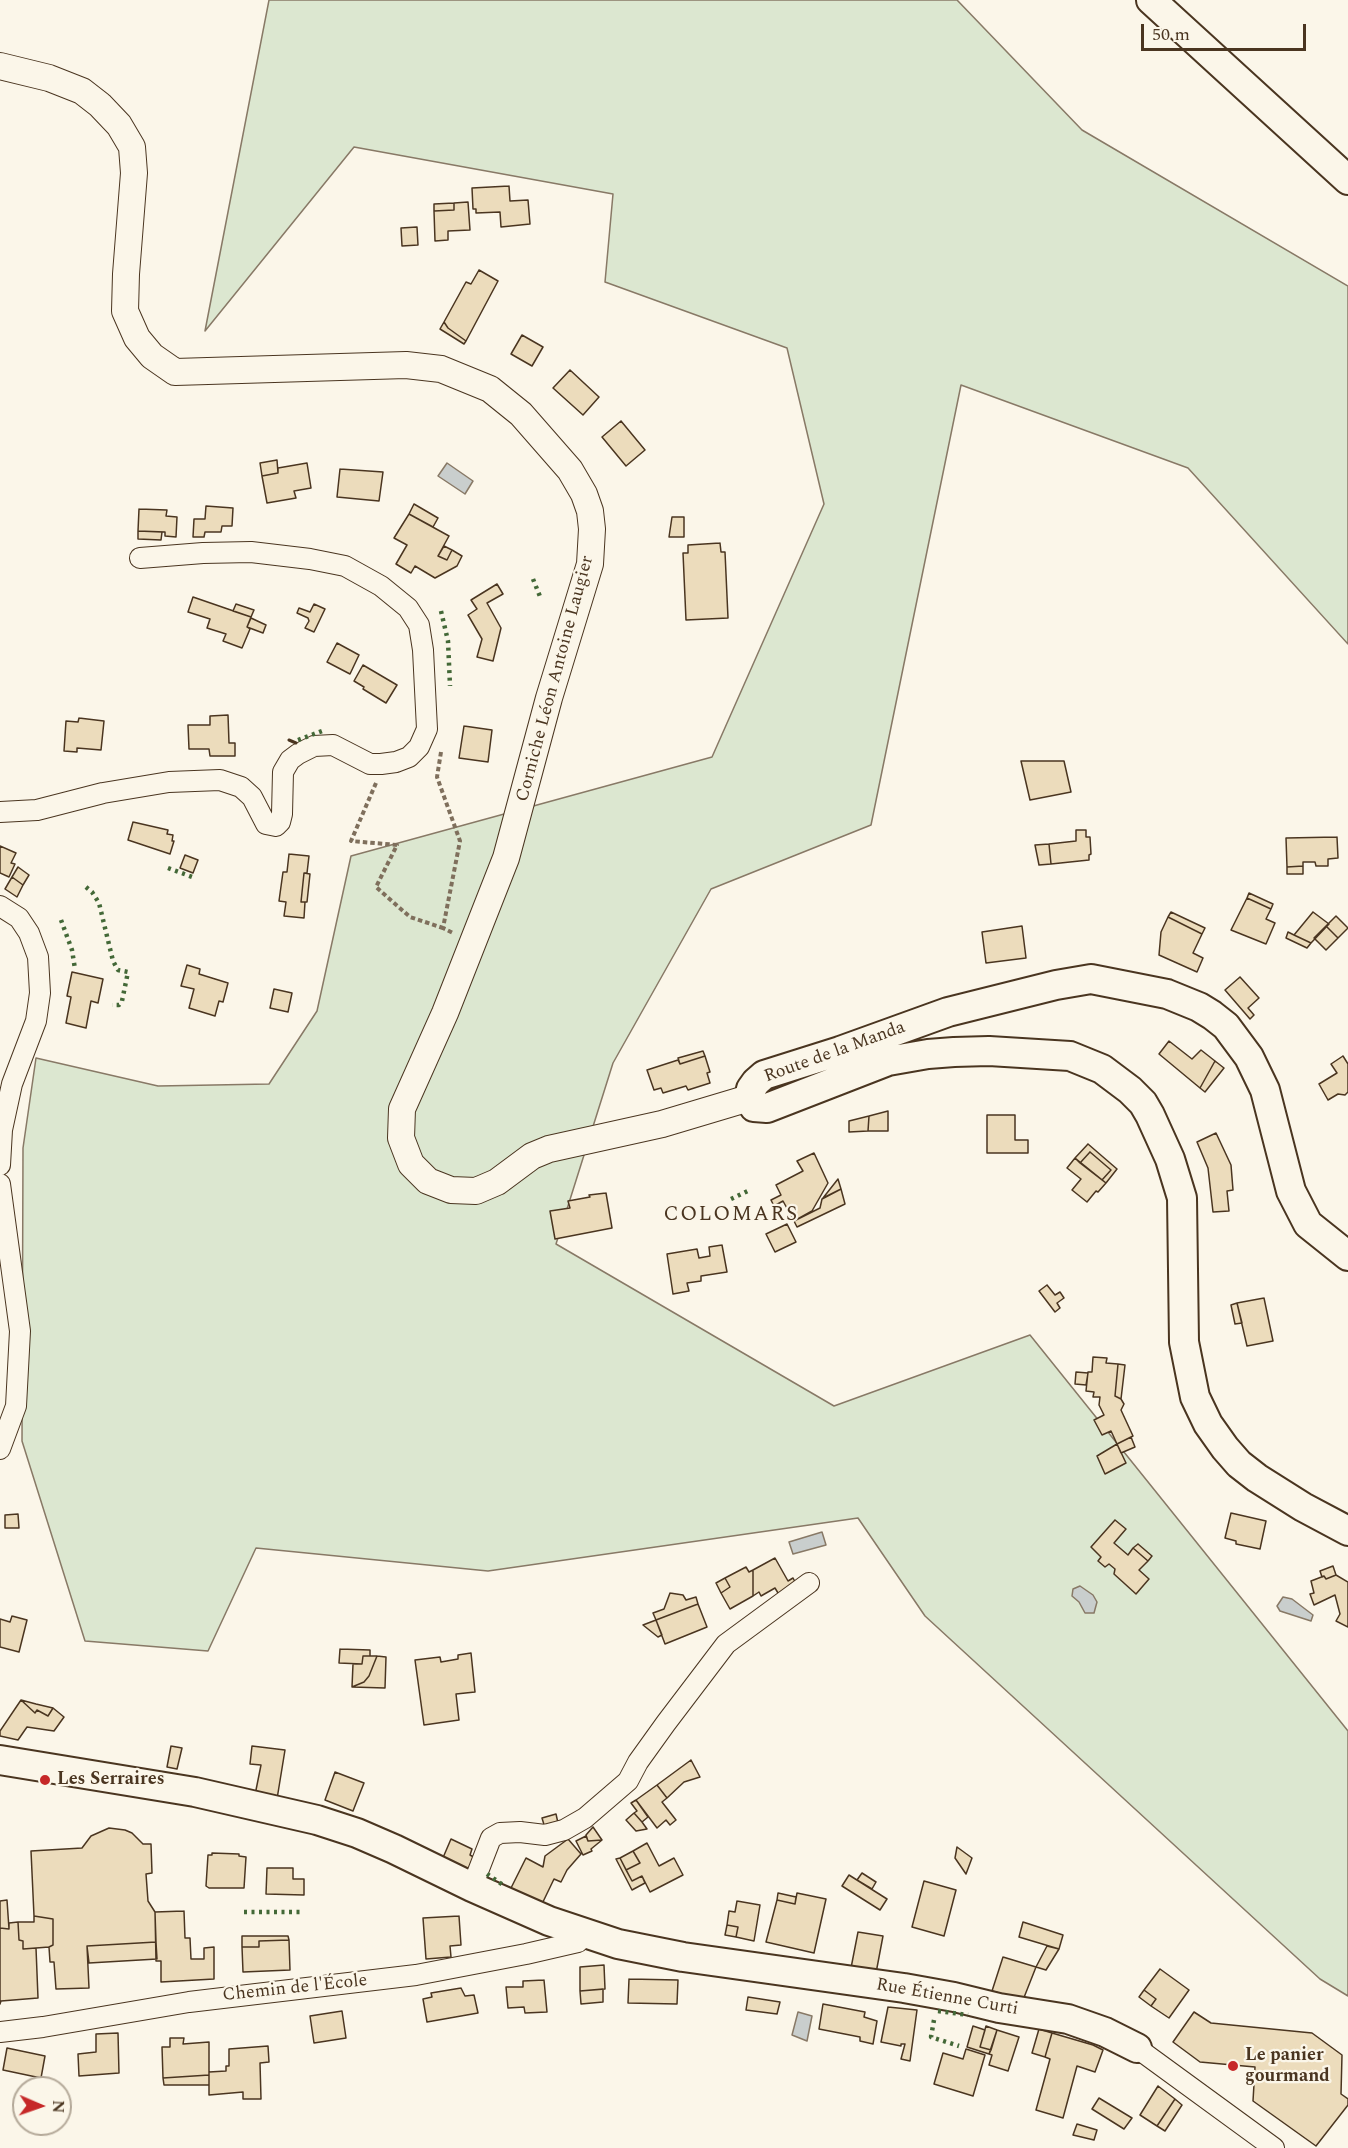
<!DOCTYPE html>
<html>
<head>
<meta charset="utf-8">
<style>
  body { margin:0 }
  #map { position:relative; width:1348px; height:2148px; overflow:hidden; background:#fbf6e9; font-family:Spectral,serif }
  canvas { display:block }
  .north { position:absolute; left:12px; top:2076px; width:60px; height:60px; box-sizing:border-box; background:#fbf6e9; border:2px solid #b4a999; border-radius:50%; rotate:92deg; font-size:16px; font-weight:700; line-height:24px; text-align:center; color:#4a3520 }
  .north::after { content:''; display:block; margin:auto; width:21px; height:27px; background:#c62828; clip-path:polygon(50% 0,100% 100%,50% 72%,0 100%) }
  .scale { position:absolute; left:1141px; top:24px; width:165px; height:27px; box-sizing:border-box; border:3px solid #4a3520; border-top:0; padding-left:8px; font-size:18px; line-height:21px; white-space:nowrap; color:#4a3520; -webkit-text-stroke:4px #fbf6e9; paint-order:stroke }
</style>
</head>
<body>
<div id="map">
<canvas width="1348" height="2148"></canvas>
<div class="north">N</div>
<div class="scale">50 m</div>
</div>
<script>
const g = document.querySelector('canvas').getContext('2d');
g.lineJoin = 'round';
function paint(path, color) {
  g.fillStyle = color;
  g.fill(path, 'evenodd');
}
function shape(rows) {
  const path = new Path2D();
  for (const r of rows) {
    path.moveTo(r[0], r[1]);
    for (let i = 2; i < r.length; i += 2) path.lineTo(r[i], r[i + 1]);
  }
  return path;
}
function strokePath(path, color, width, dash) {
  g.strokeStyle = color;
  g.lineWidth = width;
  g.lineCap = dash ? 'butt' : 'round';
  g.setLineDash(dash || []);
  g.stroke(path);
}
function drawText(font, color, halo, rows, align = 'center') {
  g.font = font + ' Spectral,serif';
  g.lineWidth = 4.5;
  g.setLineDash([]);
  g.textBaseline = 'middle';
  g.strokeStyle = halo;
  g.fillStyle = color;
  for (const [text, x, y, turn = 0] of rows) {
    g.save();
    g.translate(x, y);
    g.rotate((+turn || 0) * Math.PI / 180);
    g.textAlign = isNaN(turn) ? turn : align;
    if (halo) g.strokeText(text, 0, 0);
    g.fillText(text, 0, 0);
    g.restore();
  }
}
const green = shape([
  [269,0,957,0,1082,130,1348,286,1348,644,1188,468,961,385,871,825,711,889,613,1063,556,1244,834,1406,1030,1335,1348,1731,1348,1996,1320,1979,925,1616,858,1518,488,1571,256,1548,208,1651,85,1641,22,1441,23,1148,36,1058,158,1086,269,1084,317,1011,351,856,712,757,824,504,787,348,605,282,613,194,354,147,205,331,269,0]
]);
const water = shape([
  [447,463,473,481,465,494,438,476,447,463],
  [822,1532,826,1545,793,1554,789,1542,822,1532],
  [1080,1586,1093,1595,1097,1602,1094,1613,1085,1613,1079,1602,1072,1596,1073,1589,1080,1586],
  [1283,1597,1292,1599,1313,1615,1311,1621,1280,1611,1277,1606,1283,1597],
  [798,2012,812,2016,807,2041,792,2035,798,2012]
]);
const building = shape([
  [509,186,510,201,528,200,530,224,501,227,500,212,476,213,476,209,473,209,472,188,509,186],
  [468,202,470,230,448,231,448,240,435,241,434,211,454,210,454,203,468,202],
  [454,203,454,210,434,211,434,204,454,203],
  [417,227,418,245,402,246,401,228,417,227],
  [479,270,498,281,466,341,448,328,444,322,466,282,471,284,479,270],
  [444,322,448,328,466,341,464,344,440,329,444,322],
  [522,335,543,347,532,366,511,354,522,335],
  [570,370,599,397,583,415,553,388,570,370],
  [621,421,645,450,626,466,602,437,621,421],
  [277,460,278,473,262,476,260,463,277,460],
  [307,463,311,488,294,491,296,498,267,503,262,476,278,473,278,468,307,463],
  [340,469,383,472,379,501,337,497,340,469],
  [414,504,438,518,433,527,409,514,414,504],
  [206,506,233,508,232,526,222,526,221,532,205,532,204,537,193,537,194,519,205,519,206,506],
  [139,509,167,510,166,516,177,517,176,537,165,536,165,532,138,531,139,509],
  [409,514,449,536,438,556,447,560,452,550,462,556,457,566,435,578,415,566,411,573,396,564,407,545,394,538,409,514],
  [672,517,684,517,684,537,669,537,672,517],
  [138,531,162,532,161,540,138,539,138,531],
  [720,543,721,552,725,552,728,618,686,620,683,553,688,553,688,545,720,543],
  [444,546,452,550,447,560,438,556,444,546],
  [497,584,503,594,487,603,501,628,493,661,477,657,482,639,468,615,477,609,471,600,497,584],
  [193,597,251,617,247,627,250,629,242,648,223,641,226,634,207,628,210,619,188,612,193,597],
  [236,604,254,610,251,617,233,611,236,604],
  [314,604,325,609,314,632,305,628,309,621,308,618,297,613,299,608,310,612,314,604],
  [251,618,266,625,263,633,247,627,251,618],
  [337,643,359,655,350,674,327,662,337,643],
  [363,665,397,685,386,703,363,689,364,687,354,681,363,665],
  [228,715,229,743,235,743,235,756,210,756,209,749,189,749,188,725,210,725,210,716,228,715],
  [79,718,104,721,101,750,77,748,77,752,64,751,66,721,78,722,79,718],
  [464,726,492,730,488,762,459,758,464,726],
  [1021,761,1064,761,1071,792,1030,800,1021,761],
  [133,822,168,830,167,834,173,835,172,841,174,841,170,854,128,840,133,822],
  [1076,830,1086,830,1086,837,1090,837,1091,854,1089,855,1089,860,1051,864,1049,844,1076,841,1076,830],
  [1337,837,1338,858,1328,859,1328,866,1316,866,1315,862,1303,862,1303,866,1287,867,1286,838,1337,837],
  [1049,844,1051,864,1039,865,1035,845,1049,844],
  [0,846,16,853,11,863,15,864,9,877,0,873,0,846],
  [289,854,309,856,307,873,304,873,301,902,305,902,304,918,284,916,286,902,279,901,283,872,287,872,289,854],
  [185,855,198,860,193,873,180,868,185,855],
  [1303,866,1303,874,1287,874,1287,867,1303,866],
  [18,867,29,875,23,885,12,877,18,867],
  [304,873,310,874,307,902,301,902,304,873],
  [12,877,23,885,17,897,5,889,12,877],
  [1249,893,1273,904,1271,909,1247,898,1249,893],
  [1247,898,1271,909,1266,919,1275,923,1266,944,1231,930,1247,898],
  [1171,912,1205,928,1202,934,1168,917,1171,912],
  [1313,912,1329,924,1311,943,1294,935,1313,912],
  [1336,916,1348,928,1338,938,1326,926,1336,916],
  [1168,917,1202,934,1193,953,1203,958,1197,972,1159,955,1161,932,1168,917],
  [1022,926,1026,958,986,963,982,932,1022,926],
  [1326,926,1338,938,1326,950,1314,938,1326,926],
  [1288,932,1294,935,1311,943,1307,948,1286,938,1288,932],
  [187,965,200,969,199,974,228,983,223,1002,219,1001,215,1016,189,1008,194,989,181,986,187,965],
  [72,972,103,979,98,1003,91,1001,86,1028,66,1023,71,997,67,996,72,972],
  [1240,977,1259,998,1248,1008,1254,1015,1250,1019,1225,990,1240,977],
  [274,989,292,993,288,1012,270,1008,274,989],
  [1169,1041,1192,1059,1201,1050,1215,1061,1200,1088,1159,1054,1169,1041],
  [703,1051,705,1056,680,1064,678,1058,703,1051],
  [705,1056,710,1072,707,1073,710,1083,688,1090,686,1086,663,1093,661,1088,654,1090,647,1070,678,1060,680,1064,705,1056],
  [1343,1056,1348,1064,1348,1092,1345,1095,1338,1094,1328,1100,1319,1084,1337,1073,1331,1064,1343,1056],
  [1215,1061,1224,1068,1205,1092,1200,1088,1215,1061],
  [888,1111,888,1131,868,1131,869,1116,888,1111],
  [987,1115,1015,1115,1015,1140,1028,1140,1028,1153,987,1153,987,1115],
  [869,1116,868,1131,849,1132,849,1121,869,1116],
  [1216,1133,1231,1165,1233,1190,1227,1191,1229,1211,1213,1212,1208,1168,1197,1142,1216,1133],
  [1088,1144,1117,1169,1106,1183,1102,1180,1111,1170,1090,1152,1080,1163,1075,1158,1088,1144],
  [1090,1152,1111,1170,1102,1180,1080,1163,1090,1152],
  [814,1153,828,1183,812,1211,794,1221,783,1201,774,1206,771,1200,781,1195,776,1185,803,1171,797,1161,814,1153],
  [1075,1158,1106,1183,1098,1192,1096,1191,1087,1202,1072,1190,1081,1179,1067,1168,1075,1158],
  [838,1179,841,1189,823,1198,838,1179],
  [841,1189,845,1204,797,1227,794,1221,820,1208,822,1199,841,1189],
  [606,1193,612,1228,555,1239,550,1211,570,1208,568,1201,590,1197,589,1195,606,1193],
  [787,1224,796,1242,775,1252,766,1234,787,1224],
  [722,1245,727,1272,701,1276,701,1281,687,1283,689,1291,673,1294,667,1254,697,1249,699,1258,710,1256,709,1247,722,1245],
  [1047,1285,1055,1295,1060,1292,1064,1298,1057,1303,1060,1308,1055,1312,1039,1291,1047,1285],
  [1264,1298,1273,1341,1247,1346,1237,1303,1264,1298],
  [1237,1303,1242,1323,1235,1324,1231,1305,1237,1303],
  [1093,1357,1107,1358,1106,1363,1118,1364,1115,1396,1121,1399,1124,1404,1121,1410,1133,1436,1117,1444,1111,1431,1102,1435,1094,1420,1104,1415,1099,1405,1100,1397,1093,1397,1094,1392,1086,1391,1088,1372,1092,1372,1093,1357],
  [1118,1364,1125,1365,1121,1399,1115,1396,1118,1364],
  [1076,1372,1088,1373,1086,1385,1075,1384,1076,1372],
  [1131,1437,1135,1447,1121,1453,1117,1444,1131,1437],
  [1117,1444,1126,1463,1105,1474,1097,1456,1117,1444],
  [1231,1513,1266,1521,1260,1549,1236,1544,1236,1541,1225,1538,1231,1513],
  [18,1514,19,1528,5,1528,5,1515,18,1514],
  [1115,1520,1126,1529,1114,1543,1128,1555,1133,1548,1148,1561,1139,1570,1149,1579,1136,1594,1114,1574,1115,1569,1109,1564,1105,1567,1098,1561,1101,1557,1091,1547,1115,1520],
  [1138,1544,1152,1556,1148,1561,1133,1548,1138,1544],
  [775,1558,788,1581,793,1578,799,1589,781,1598,775,1588,761,1596,759,1592,753,1596,753,1570,775,1558],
  [1333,1566,1336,1575,1326,1579,1324,1576,1322,1577,1320,1571,1333,1566],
  [746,1567,749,1572,753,1570,753,1596,730,1609,721,1593,730,1587,725,1578,746,1567],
  [1336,1575,1348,1582,1348,1627,1336,1621,1340,1614,1335,1595,1314,1605,1310,1594,1314,1593,1311,1581,1324,1576,1326,1579,1336,1575],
  [725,1578,730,1587,721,1593,716,1583,725,1578],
  [670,1593,683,1595,686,1600,696,1597,698,1604,656,1620,653,1613,664,1609,670,1593],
  [698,1604,707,1627,665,1644,656,1620,698,1604],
  [12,1616,27,1620,19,1652,0,1647,0,1619,10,1622,12,1616],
  [656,1620,662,1635,658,1637,643,1625,656,1620],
  [340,1649,370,1650,370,1656,363,1656,362,1664,339,1663,340,1649],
  [471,1653,475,1692,456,1694,459,1720,424,1725,415,1660,440,1657,441,1662,458,1659,458,1655,471,1653],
  [363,1656,377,1656,369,1676,364,1682,352,1687,353,1664,362,1664,363,1656],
  [377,1656,386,1657,385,1688,352,1687,364,1682,369,1676,377,1656],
  [21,1700,36,1704,53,1708,48,1716,37,1710,35,1713,21,1700],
  [21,1700,35,1713,37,1710,48,1716,53,1708,64,1717,54,1731,27,1727,18,1740,0,1736,0,1731,21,1700],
  [171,1746,182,1748,177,1769,167,1767,171,1746],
  [252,1746,285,1750,277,1799,255,1795,261,1765,250,1764,252,1746],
  [691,1760,700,1777,684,1782,667,1798,657,1785,691,1760],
  [335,1772,364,1783,353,1811,325,1800,335,1772],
  [657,1785,667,1798,662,1802,676,1820,670,1825,666,1820,657,1828,636,1800,657,1785],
  [636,1800,648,1817,642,1822,634,1813,637,1811,631,1803,636,1800],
  [634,1813,642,1822,647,1829,636,1831,626,1820,634,1813],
  [556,1814,558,1823,545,1828,542,1818,556,1814],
  [593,1827,602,1840,588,1841,586,1835,593,1827],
  [109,1828,125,1830,132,1833,143,1844,151,1844,152,1873,146,1874,148,1901,155,1912,156,1942,87,1946,89,1988,56,1989,54,1962,50,1962,49,1947,53,1945,53,1919,34,1916,31,1851,82,1848,91,1836,109,1828],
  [586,1836,588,1841,602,1840,591,1849,592,1851,583,1855,576,1841,586,1836],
  [451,1839,472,1849,470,1855,479,1860,473,1875,442,1860,451,1839],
  [568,1839,581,1854,567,1870,561,1882,554,1879,541,1906,509,1892,526,1858,543,1867,545,1856,568,1839],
  [647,1843,659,1866,674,1858,683,1875,650,1892,642,1876,632,1881,626,1870,640,1863,633,1851,647,1843],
  [957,1847,972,1858,966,1874,955,1858,957,1847],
  [633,1851,640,1863,626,1870,620,1858,633,1851],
  [212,1853,239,1854,239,1856,246,1857,244,1888,209,1888,206,1886,208,1855,212,1855,212,1853],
  [620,1858,632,1881,642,1876,645,1883,632,1890,616,1859,620,1858],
  [267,1868,293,1868,293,1879,304,1879,304,1895,266,1894,267,1868],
  [862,1873,876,1882,872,1889,857,1880,862,1873],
  [849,1875,887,1899,880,1910,842,1886,849,1875],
  [924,1881,956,1890,944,1936,912,1927,924,1881],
  [778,1893,796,1897,795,1904,777,1900,778,1893],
  [797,1893,826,1899,814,1953,766,1942,777,1900,795,1904,797,1893],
  [7,1900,9,1929,0,1928,0,1901,7,1900],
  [737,1901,760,1905,754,1941,736,1937,738,1927,727,1925,729,1911,735,1912,737,1901],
  [184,1911,185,1938,190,1938,191,1959,204,1959,204,1948,214,1947,214,1979,161,1982,161,1961,156,1961,155,1912,184,1911],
  [34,1916,53,1919,53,1945,49,1947,23,1949,23,1941,19,1940,18,1922,34,1922,34,1916],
  [459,1916,461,1945,450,1946,451,1957,426,1959,423,1918,459,1916],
  [18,1922,19,1940,23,1941,23,1949,36,1948,38,1998,1,2001,0,2004,0,1928,9,1929,9,1923,18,1922],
  [1023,1922,1063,1935,1059,1949,1019,1937,1023,1922],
  [727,1925,738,1927,736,1937,725,1935,727,1925],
  [858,1932,883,1936,876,1973,851,1968,858,1932],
  [242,1936,288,1936,289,1940,259,1941,259,1947,242,1947,242,1936],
  [289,1940,290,1970,243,1972,242,1947,259,1947,259,1941,289,1940],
  [156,1942,157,1959,89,1963,87,1946,156,1942],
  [1047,1946,1059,1949,1046,1970,1036,1967,1047,1946],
  [1003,1957,1036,1967,1023,2000,992,1991,1003,1957],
  [604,1965,605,1989,580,1991,580,1967,604,1965],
  [1160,1969,1189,1990,1169,2018,1151,2006,1156,1999,1144,1990,1160,1969],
  [629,1979,678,1980,677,2004,628,2003,629,1979],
  [544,1980,547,2012,525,2013,524,2007,508,2008,506,1987,523,1987,523,1981,544,1980],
  [461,1988,465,1996,474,1995,478,2013,427,2022,423,1999,432,1997,431,1993,461,1988],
  [603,1989,603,2002,581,2004,580,1991,603,1989],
  [1144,1990,1156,1999,1151,2006,1139,1997,1144,1990],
  [748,1997,780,2002,777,2014,746,2010,748,1997],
  [823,2004,865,2012,864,2017,877,2021,873,2044,860,2041,860,2037,819,2029,823,2004],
  [888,2007,917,2010,910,2061,901,2059,905,2044,901,2044,901,2046,881,2042,888,2007],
  [342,2011,346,2038,314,2043,310,2016,342,2011],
  [1194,2012,1211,2023,1312,2033,1342,2055,1341,2094,1348,2099,1348,2105,1316,2146,1253,2101,1255,2067,1200,2062,1173,2042,1194,2012],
  [973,2026,985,2030,980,2047,991,2050,989,2054,967,2047,973,2026],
  [986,2026,997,2030,991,2050,980,2047,986,2026],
  [1039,2029,1052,2033,1045,2057,1032,2053,1039,2029],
  [997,2030,1019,2037,1008,2071,989,2065,992,2055,989,2054,997,2030],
  [118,2033,119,2073,79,2076,78,2054,96,2052,96,2034,118,2033],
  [1052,2033,1093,2045,1103,2050,1095,2072,1077,2066,1063,2118,1036,2110,1050,2059,1045,2057,1052,2033],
  [170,2038,184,2038,183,2044,209,2042,209,2075,163,2078,162,2047,170,2047,170,2038],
  [268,2046,269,2062,260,2063,261,2099,243,2099,243,2092,209,2095,209,2072,226,2071,226,2066,229,2066,229,2049,268,2046],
  [7,2048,45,2056,41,2078,3,2070,7,2048],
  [966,2049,985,2055,973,2096,934,2084,943,2053,963,2059,966,2049],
  [209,2075,209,2085,164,2085,163,2078,209,2075],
  [1158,2086,1175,2099,1157,2126,1140,2115,1158,2086],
  [1099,2098,1132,2118,1124,2129,1092,2109,1099,2098],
  [1175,2099,1182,2105,1165,2131,1157,2126,1175,2099],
  [1077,2124,1097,2130,1094,2140,1073,2135,1077,2124]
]);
const path = shape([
  [441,752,437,777,460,841,443,928,453,933],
  [376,783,351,841,397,845,376,887,410,917,443,928]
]);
const minor = shape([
  [0,812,37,810,103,793,169,782,220,780,241,787,252,797,266,824,276,826,280,822,282,814,283,772,290,760,298,754,314,746,333,745,370,764,381,764,396,762,409,757,419,747,427,729,423,650,419,625,408,608,381,586,345,566,310,559,251,552,203,553,140,558],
  [0,906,19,918,29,933,38,957,40,993,36,1021,12,1084,2,1130,0,1165],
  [0,1184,20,1331,16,1406,0,1449],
  [472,1887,491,1838,500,1833,520,1832,545,1835,564,1830,585,1818,628,1781,638,1762,666,1723,726,1644,809,1583],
  [0,2032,43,2027,189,2002,416,1975,526,1954,578,1942,585,1933],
  [1137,2048,1274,2148]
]);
const tertiary = shape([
  [0,66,49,78,82,91,100,105,119,125,132,147,134,173,126,274,125,311,137,338,152,356,175,372,406,365,441,369,490,389,521,414,570,470,584,494,590,511,592,529,590,564,549,698,506,858,445,1013,402,1109,401,1138,411,1164,428,1181,451,1190,476,1191,497,1182,532,1156,549,1149,662,1124,749,1098]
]);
const secondary = shape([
  [1151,0,1348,180],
  [1348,1256,1308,1224,1291,1191,1265,1090,1249,1057,1226,1026,1212,1015,1199,1007,1167,994,1091,979,1056,985,948,1012,840,1051,764,1075,756,1082,751,1089,749,1098,754,1107,767,1108,888,1061,928,1054,954,1052,989,1051,1070,1056,1102,1069,1130,1090,1143,1103,1150,1115,1170,1159,1182,1198,1184,1342,1195,1397,1208,1424,1225,1448,1239,1464,1257,1478,1303,1507,1348,1531],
  [0,1760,195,1792,317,1820,357,1833,394,1849,472,1887,549,1921,618,1944,683,1957,904,1988,954,1997,999,2008,1068,2019,1105,2032,1137,2048]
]);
const hedge = shape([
  [533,579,541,599],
  [441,611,448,641,450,686],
  [298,740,322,731],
  [168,868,195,878],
  [86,887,92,892,99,903,113,961,118,970,128,972,122,1001,119,1005,112,1005],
  [61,920,72,950,75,969],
  [731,1199,750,1190],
  [487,1874,503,1885],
  [244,1912,303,1912],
  [938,2011,968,2015],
  [934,2020,931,2037,959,2046]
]);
const wall = shape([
  [289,740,296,743]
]);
const markers = [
  [45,1780,6,"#c62828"],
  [1233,2066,6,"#c62828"]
];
const streetNames = [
  ["Corniche Léon Antoine Laugier",556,679,-75],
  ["Route de la Manda",835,1053,-20],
  ["Chemin de l'École",295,1989,-6],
  ["Rue Étienne Curti",947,1998,10]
];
const poiNames = [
  ["Les Serraires",57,1780],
  ["Le panier",1245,2056],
  ["gourmand",1245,2077]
];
const quarterNames = [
  ["COLOMARS",731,1216]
];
paint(green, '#dce7d0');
strokePath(green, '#887966', 1.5);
paint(water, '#c9cecd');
strokePath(water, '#887966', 1.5);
paint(building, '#ecdcbc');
strokePath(building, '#4a3520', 1.5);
strokePath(minor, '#4a3520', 22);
strokePath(tertiary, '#4a3520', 28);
strokePath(secondary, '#4a3520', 32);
strokePath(path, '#7f6f5c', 4, [4.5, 3]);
strokePath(minor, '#fbf6e9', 20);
strokePath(tertiary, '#fbf6e9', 26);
strokePath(secondary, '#fbf6e9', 28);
strokePath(hedge, '#436837', 4.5, [3, 4.5]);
strokePath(wall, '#4a3520', 3);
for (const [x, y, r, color] of markers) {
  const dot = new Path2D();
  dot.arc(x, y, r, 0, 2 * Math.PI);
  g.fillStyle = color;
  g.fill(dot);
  strokePath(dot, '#fbf6e9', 2);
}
drawText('18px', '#4a3520', '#fbf6e9', streetNames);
drawText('bold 18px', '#4a3520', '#fbf6e9', poiNames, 'left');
g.letterSpacing = '1.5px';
drawText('21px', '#4a3520', '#fbf6e9', quarterNames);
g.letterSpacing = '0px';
</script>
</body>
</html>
